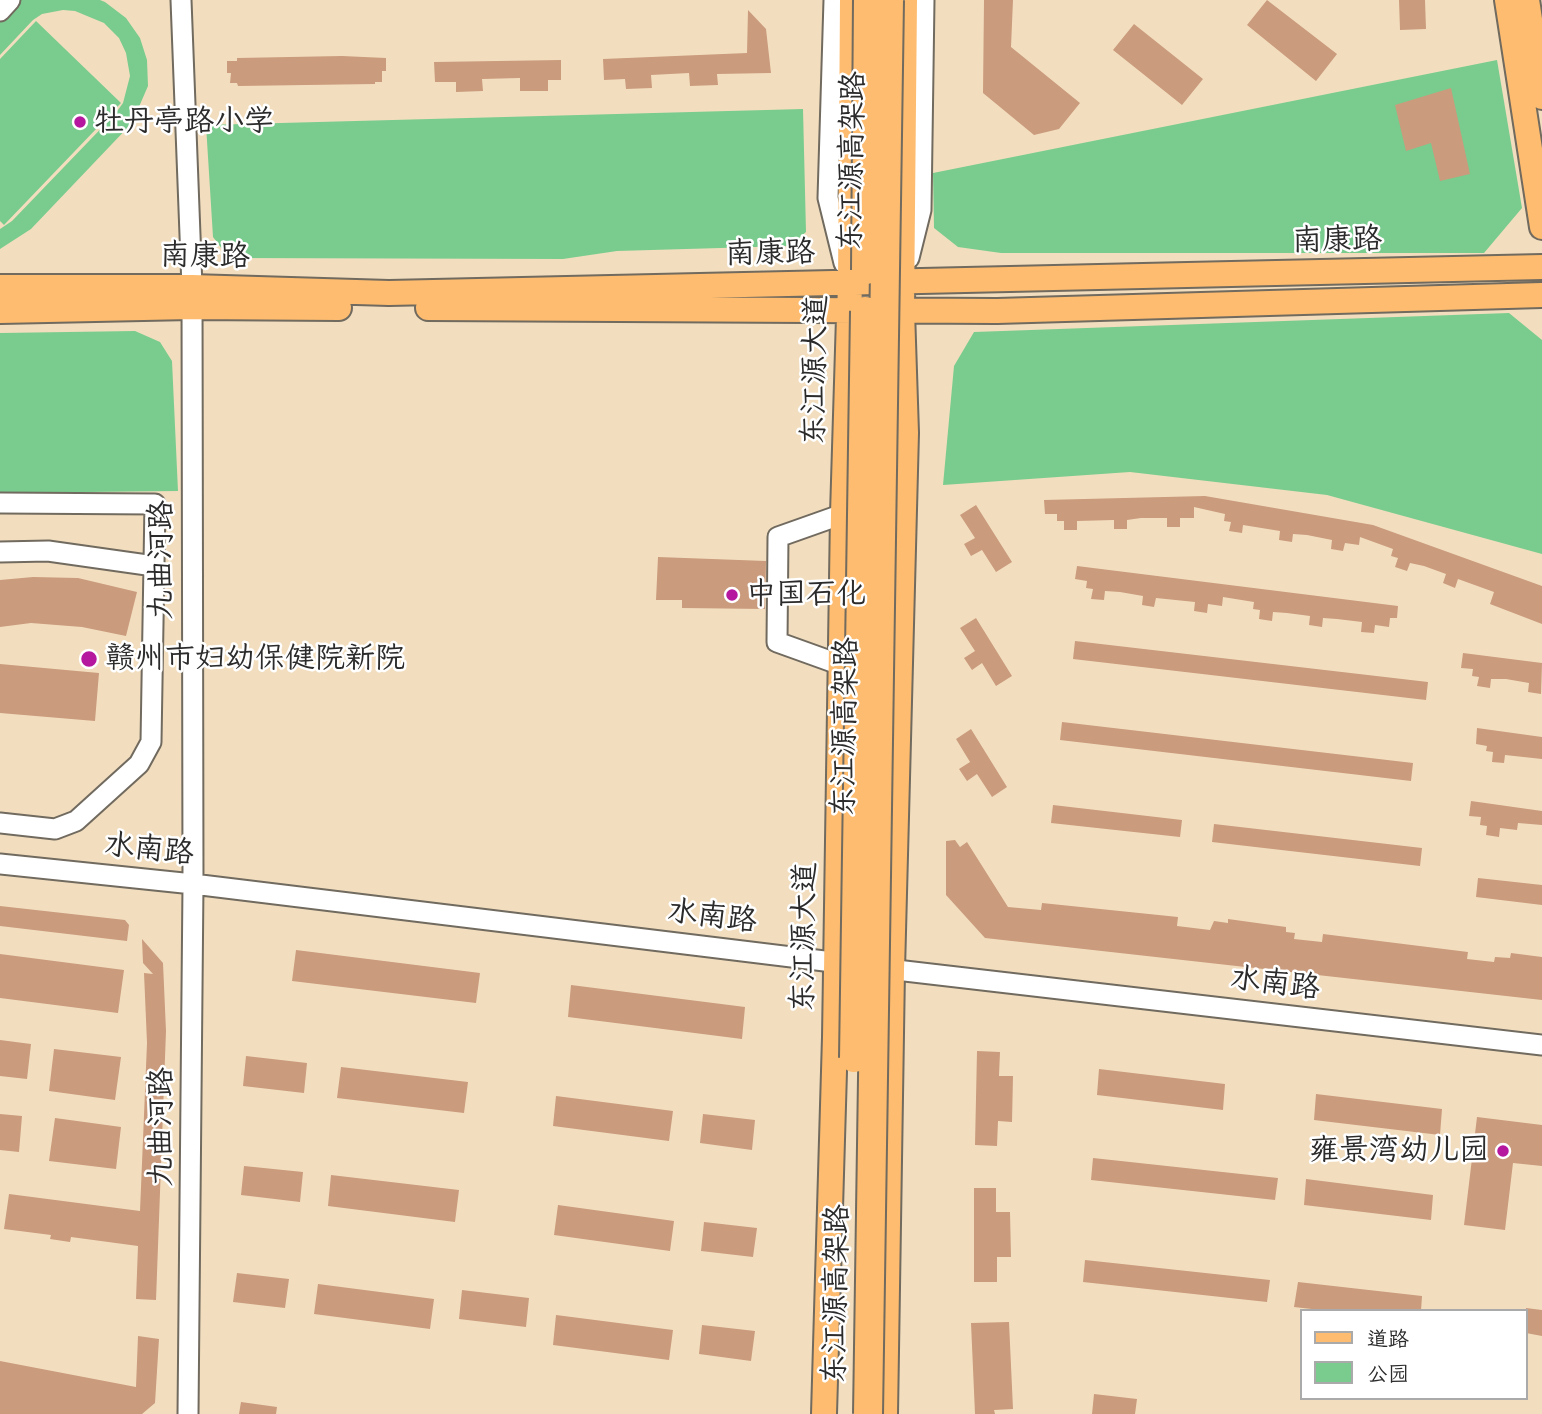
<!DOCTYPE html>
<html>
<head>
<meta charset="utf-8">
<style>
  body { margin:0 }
  #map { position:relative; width:1542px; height:1414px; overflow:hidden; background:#f2debf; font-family:Caveat,"LXGW WenKai TC",sans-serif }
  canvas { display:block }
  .legend { position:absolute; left:1300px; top:1309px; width:228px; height:91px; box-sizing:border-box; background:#fff; border:2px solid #aaa; margin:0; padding:9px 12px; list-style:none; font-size:21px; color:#2b2b2b }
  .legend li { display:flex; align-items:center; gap:14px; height:35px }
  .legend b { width:35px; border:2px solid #aaa }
</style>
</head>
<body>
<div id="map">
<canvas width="1542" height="1414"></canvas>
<ul class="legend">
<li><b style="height:9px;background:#fdbc6f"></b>道路</li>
<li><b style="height:19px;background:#7acc8e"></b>公园</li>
</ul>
</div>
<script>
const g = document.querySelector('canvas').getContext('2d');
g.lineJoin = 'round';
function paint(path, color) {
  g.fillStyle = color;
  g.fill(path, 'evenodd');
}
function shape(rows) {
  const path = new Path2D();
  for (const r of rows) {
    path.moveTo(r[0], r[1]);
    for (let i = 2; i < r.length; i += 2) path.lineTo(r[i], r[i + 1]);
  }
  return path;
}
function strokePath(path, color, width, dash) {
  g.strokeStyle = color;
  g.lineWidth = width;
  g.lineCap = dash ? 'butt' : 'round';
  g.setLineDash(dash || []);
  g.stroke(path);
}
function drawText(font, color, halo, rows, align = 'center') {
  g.font = font + ' Caveat,"LXGW WenKai TC",sans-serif';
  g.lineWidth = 5;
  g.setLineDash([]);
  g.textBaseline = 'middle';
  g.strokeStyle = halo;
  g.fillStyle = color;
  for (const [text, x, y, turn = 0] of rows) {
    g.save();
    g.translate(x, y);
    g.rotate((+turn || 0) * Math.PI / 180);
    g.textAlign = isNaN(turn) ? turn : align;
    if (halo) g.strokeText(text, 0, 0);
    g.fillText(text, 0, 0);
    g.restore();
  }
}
const green = shape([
  [21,0,100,0,105,2,126,18,140,38,147,60,148,86,132,123,31,229,0,249,0,229,12,221,115,114,123,103,130,76,126,53,119,38,104,23,75,11,63,10,42,14,33,20,0,55,0,22],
  [36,21,121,103,4,225,0,221,0,59],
  [1497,60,1522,208,1484,253,1001,253,958,247,934,228,933,173],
  [803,109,806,232,790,246,617,251,563,259,229,258,213,237,206,125],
  [1509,313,1542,340,1542,554,1327,495,1130,472,943,485,954,366,974,332],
  [135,331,160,342,172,361,178,491,0,493,0,333]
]);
const building = shape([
  [984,0,1013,0,1011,47,1080,103,1059,129,1034,135,983,93],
  [1267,0,1337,54,1316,81,1247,25],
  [1399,0,1425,0,1426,29,1400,30],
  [748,10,766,29,771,73,717,74,718,85,690,86,689,73,651,75,652,88,626,89,625,79,604,80,603,59,747,53],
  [1134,24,1203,79,1182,105,1113,50],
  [342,56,386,58,386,71,382,71,382,82,375,82,375,84,238,86,237,83,230,83,231,73,227,73,227,61,237,61,237,58],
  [561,60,561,80,548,80,548,91,520,91,520,78,482,79,483,91,456,92,456,82,435,82,434,62],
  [1451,88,1470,174,1440,181,1431,143,1406,151,1395,105],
  [1205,496,1373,525,1542,586,1542,624,1490,604,1494,592,1458,579,1455,588,1443,583,1446,574,1424,566,1410,563,1407,571,1395,567,1398,558,1391,556,1393,549,1360,537,1359,545,1345,543,1343,551,1331,549,1332,540,1307,535,1293,534,1292,542,1279,540,1280,531,1243,525,1242,533,1229,531,1231,522,1224,521,1225,514,1194,507,1194,518,1180,518,1180,527,1167,527,1167,518,1141,518,1127,520,1127,529,1114,529,1114,520,1077,521,1077,530,1064,530,1064,521,1057,521,1057,514,1045,514,1044,500],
  [976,505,1012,562,996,572,982,550,971,556,964,544,975,538,960,515],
  [658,557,766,561,765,609,682,608,682,600,656,600],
  [1077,566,1398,606,1397,618,1390,618,1389,627,1375,625,1374,633,1361,632,1362,622,1337,619,1323,618,1322,627,1309,625,1310,616,1287,613,1273,612,1272,621,1259,619,1260,610,1253,609,1254,602,1223,597,1222,606,1208,604,1207,613,1194,611,1195,602,1156,598,1154,607,1142,605,1143,596,1120,592,1105,591,1104,600,1091,599,1093,589,1086,588,1087,581,1075,579],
  [33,577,78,578,137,592,126,636,82,627,31,623,0,627,0,580],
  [976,618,1012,676,996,686,982,663,972,670,964,658,975,651,960,628],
  [1075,641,1428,682,1426,700,1073,659],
  [1463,653,1542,663,1541,694,1528,692,1529,683,1506,679,1491,679,1490,688,1477,686,1479,677,1472,676,1473,669,1461,668],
  [0,664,99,673,95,721,0,713],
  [1062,722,1413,763,1411,781,1060,740],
  [1477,728,1542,737,1542,759,1505,755,1504,763,1492,762,1493,752,1486,751,1487,746,1476,744],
  [971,729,1007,787,992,797,977,774,967,781,959,769,970,762,956,739],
  [1471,801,1542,811,1542,825,1518,823,1517,830,1500,828,1499,837,1486,835,1487,826,1480,825,1481,817,1469,816],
  [1053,805,1182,820,1180,837,1051,823],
  [1214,824,1422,848,1420,866,1212,842],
  [955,840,960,847,967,842,1008,907,1041,910,1042,903,1178,917,1177,926,1210,930,1214,921,1228,923,1228,919,1286,927,1286,932,1295,933,1294,939,1322,942,1323,934,1468,952,1467,959,1494,962,1495,957,1510,958,1511,953,1542,957,1542,1000,985,938,946,895,946,841],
  [1478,878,1542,885,1542,905,1476,897],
  [0,906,125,920,129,925,127,941,0,926],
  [142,939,163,963,166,1031,156,1300,136,1299,138,1246,71,1237,70,1242,50,1239,51,1235,4,1229,9,1194,140,1211,147,1043,144,973,153,974,143,963],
  [296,950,480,973,476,1003,292,981],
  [0,954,124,970,118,1013,0,998],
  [571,985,745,1007,742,1039,568,1017],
  [0,1040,31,1044,27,1079,0,1076],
  [54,1049,121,1057,115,1100,49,1091],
  [977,1051,1000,1052,999,1076,1013,1076,1012,1122,998,1121,997,1146,975,1145],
  [246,1056,307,1063,304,1093,243,1086],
  [341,1067,468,1082,464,1113,337,1098],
  [1099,1069,1225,1084,1223,1110,1097,1095],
  [1316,1094,1442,1109,1440,1135,1314,1120],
  [556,1096,673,1111,669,1141,553,1126],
  [0,1114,22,1116,19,1152,0,1150],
  [703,1114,755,1120,752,1150,700,1143],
  [1477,1117,1542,1125,1542,1166,1513,1163,1505,1230,1464,1225],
  [55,1118,121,1127,116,1169,49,1161],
  [1093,1158,1278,1178,1275,1200,1091,1180],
  [244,1166,303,1172,300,1202,241,1195],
  [331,1175,459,1190,455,1222,328,1206],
  [1306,1179,1433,1195,1431,1220,1304,1205],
  [974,1188,996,1188,996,1212,1010,1212,1011,1257,997,1257,997,1282,974,1282],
  [558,1205,674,1221,670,1251,554,1235],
  [704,1222,757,1228,753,1257,701,1251],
  [1085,1260,1270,1280,1267,1302,1083,1282],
  [237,1273,289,1279,285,1308,233,1302],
  [1298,1282,1422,1296,1421,1311,1329,1311,1294,1307],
  [318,1284,434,1299,430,1329,314,1314],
  [462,1290,529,1298,526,1327,459,1319],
  [1526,1308,1542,1310,1542,1336,1526,1333],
  [556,1315,673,1330,669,1360,553,1345],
  [1009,1322,1013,1409,994,1410,995,1414,975,1414,971,1323],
  [702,1325,755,1331,751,1361,699,1354],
  [138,1336,159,1339,155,1403,142,1414,0,1414,0,1361,136,1387],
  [1094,1394,1137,1399,1135,1414,1092,1414],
  [241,1402,277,1407,276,1414,239,1414]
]);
const minor = shape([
  [181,0,192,287,193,884,188,1414],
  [834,0,828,198,844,263],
  [0,11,10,0],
  [909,258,921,210,924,0],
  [0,503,155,504,151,742,139,764,76,821,55,829,0,823],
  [0,552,48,551,154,566],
  [841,665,777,642,778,537,843,514],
  [0,864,193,884,849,964],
  [879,968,1542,1045]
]);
const major = shape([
  [1507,0,1542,227],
  [1527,0,1542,97],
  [0,287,192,287,389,293,1542,267],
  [428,308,997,311,1542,295],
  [0,311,191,307,339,308],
  [824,1414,835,1037,843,514,850,284,852,0],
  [885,1414,892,970,906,433,902,311,905,0]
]);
const highwayBridge = shape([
  [866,270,868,0],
  [854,1058,865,311],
  [868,1414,889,0]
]);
const markers = [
  [80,122,7,"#b5179e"],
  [732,595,7,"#b5179e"],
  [89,659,9,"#b5179e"],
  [1503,1151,7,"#b5179e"]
];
const poiNames = [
  ["牡丹亭路小学",94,122],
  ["中国石化",746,595],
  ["赣州市妇幼保健院新院",105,659],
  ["雍景湾幼儿园",1489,1151,"right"]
];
const streetNames = [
  ["东江源高架路",853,161,-89],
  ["南康路",1337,241,-1],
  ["南康路",770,254,-1],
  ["南康路",205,257,1],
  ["东江源大道",816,370,-89],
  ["九曲河路",162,560,-90],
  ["东江源高架路",846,727,-89],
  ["水南路",149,850,6],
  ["水南路",712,917,7],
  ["东江源大道",805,937,-89],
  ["水南路",1275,984,7],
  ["九曲河路",162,1127,-90],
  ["东江源高架路",837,1294,-89]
];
paint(green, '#7acc8e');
paint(building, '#ca9b7c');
strokePath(minor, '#716a5f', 23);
strokePath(major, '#716a5f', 28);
strokePath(minor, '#fff', 19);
strokePath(major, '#fdbc6f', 24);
strokePath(highwayBridge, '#716a5f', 32, []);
strokePath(highwayBridge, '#fdbc6f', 28);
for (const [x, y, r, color] of markers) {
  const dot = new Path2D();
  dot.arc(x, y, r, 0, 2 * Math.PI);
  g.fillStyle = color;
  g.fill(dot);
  strokePath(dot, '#fff', 2.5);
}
drawText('30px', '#2b2b2b', '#fff', poiNames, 'left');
drawText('30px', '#2b2b2b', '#fff', streetNames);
</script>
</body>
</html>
